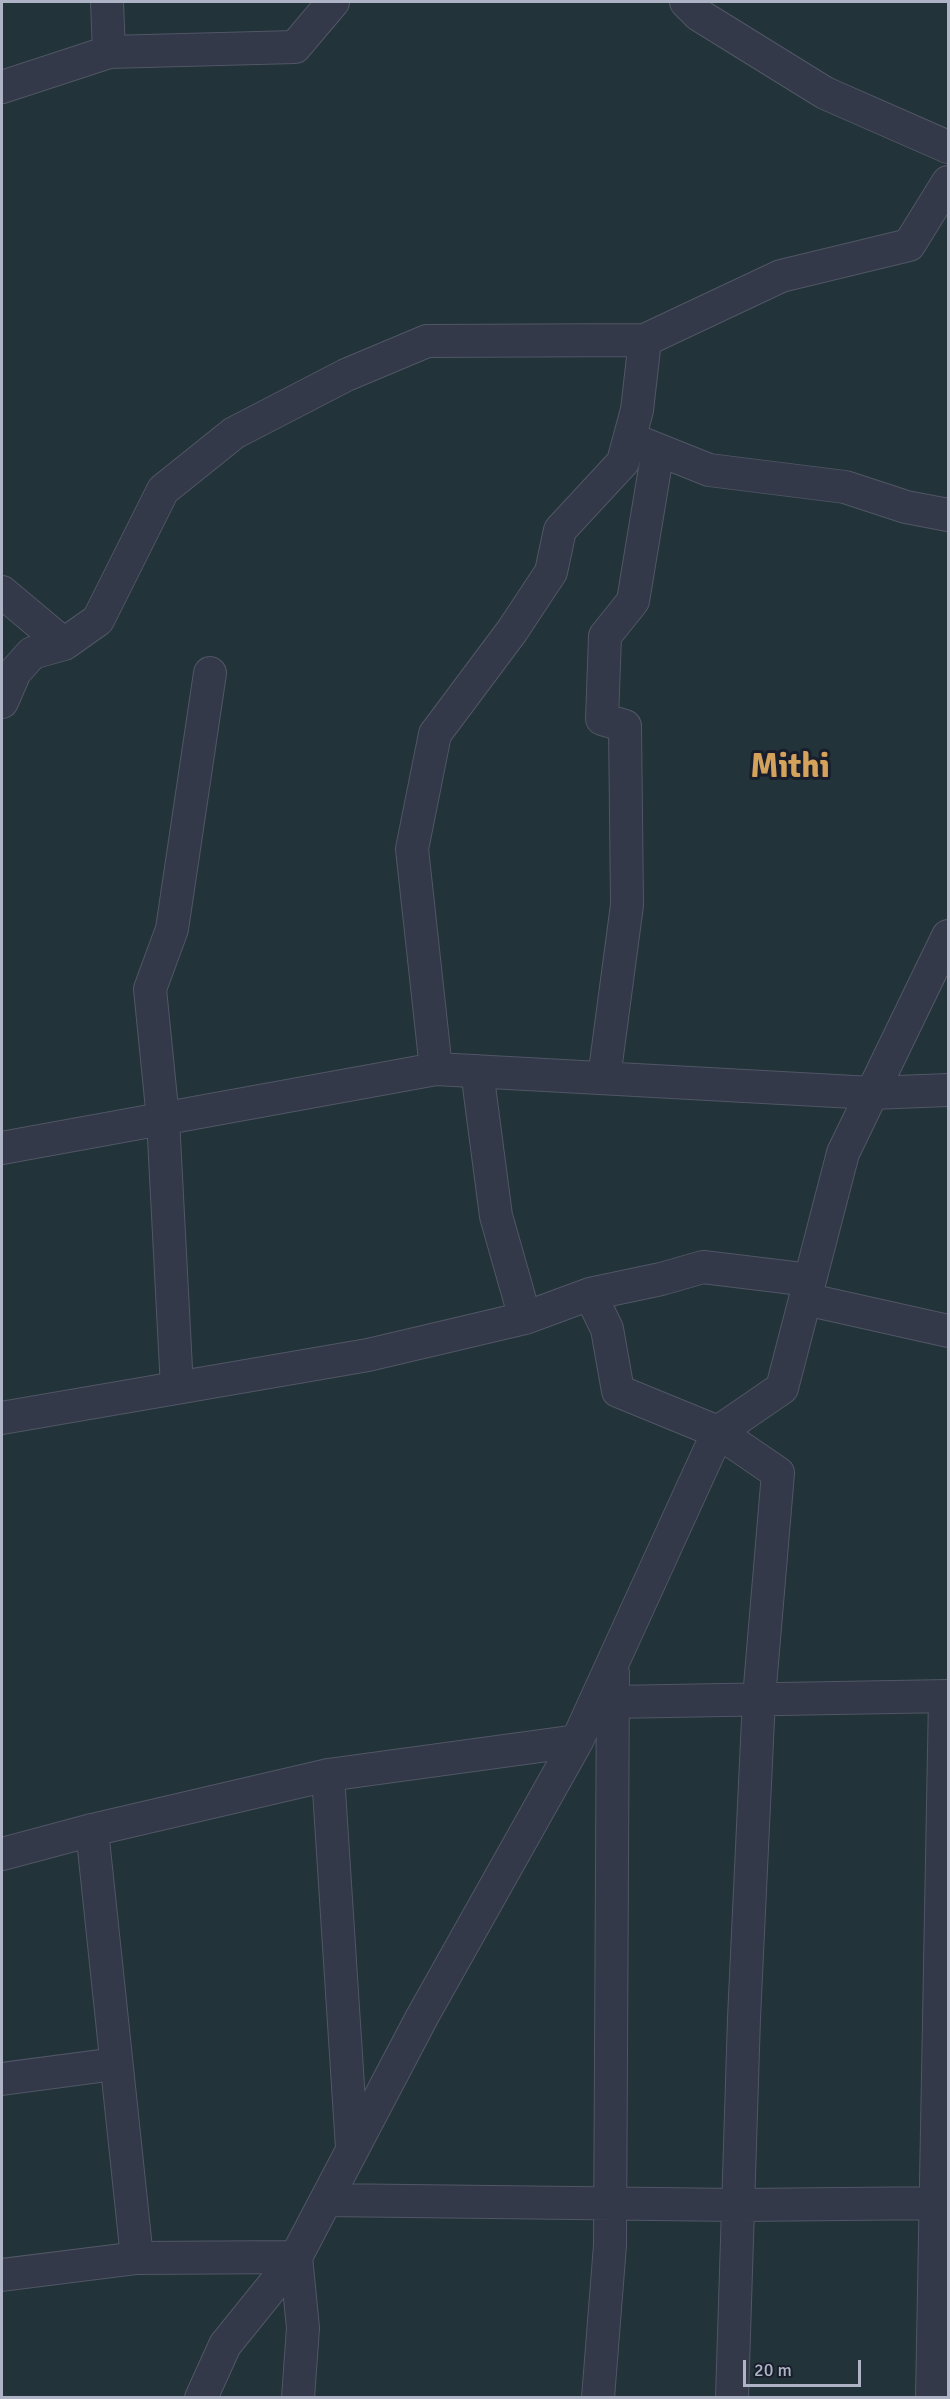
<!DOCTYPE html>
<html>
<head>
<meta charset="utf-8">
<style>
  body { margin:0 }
  #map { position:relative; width:950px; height:2399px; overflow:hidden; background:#202738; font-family:Signika,sans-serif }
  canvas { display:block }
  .frame { position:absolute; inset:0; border:3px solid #aeb3c5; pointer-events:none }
  .scale { position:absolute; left:743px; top:2360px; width:118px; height:27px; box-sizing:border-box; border:3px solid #aeb3c5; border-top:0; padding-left:8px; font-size:18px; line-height:21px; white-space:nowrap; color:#aeb3c5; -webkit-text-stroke:4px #191e2d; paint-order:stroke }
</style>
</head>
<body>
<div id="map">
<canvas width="950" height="2399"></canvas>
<div class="frame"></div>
<div class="scale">20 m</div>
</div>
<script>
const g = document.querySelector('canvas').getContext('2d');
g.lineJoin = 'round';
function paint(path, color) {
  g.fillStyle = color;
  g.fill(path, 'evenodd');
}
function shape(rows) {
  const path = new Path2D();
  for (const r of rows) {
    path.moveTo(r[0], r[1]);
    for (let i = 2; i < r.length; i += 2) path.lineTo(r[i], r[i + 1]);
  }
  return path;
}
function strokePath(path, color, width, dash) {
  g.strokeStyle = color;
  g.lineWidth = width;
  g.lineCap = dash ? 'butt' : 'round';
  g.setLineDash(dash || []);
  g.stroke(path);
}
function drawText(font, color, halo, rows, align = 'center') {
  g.font = font + ' Signika,sans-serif';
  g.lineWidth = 6;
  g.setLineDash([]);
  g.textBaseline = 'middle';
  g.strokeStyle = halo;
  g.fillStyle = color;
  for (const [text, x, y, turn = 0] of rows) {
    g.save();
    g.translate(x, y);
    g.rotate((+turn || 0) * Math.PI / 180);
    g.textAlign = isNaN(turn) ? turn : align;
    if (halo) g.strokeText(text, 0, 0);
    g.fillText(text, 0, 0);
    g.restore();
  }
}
const green = shape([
  [2,2,948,2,948,2397,2,2397]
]);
const minor = shape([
  [107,2,109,52],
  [686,2,699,15,825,93,948,147],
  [2,87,109,52,295,47,333,2],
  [639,442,709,470,845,487,906,507,948,515],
  [2,592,64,644],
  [2,702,15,672,32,653,64,644,98,620,163,490,234,433,346,375,427,341,645,340],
  [436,1069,412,849,435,734,512,631,551,572,560,530,623,462,637,410,645,340,781,276,909,245,948,182],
  [477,1071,496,1216,525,1318],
  [604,1078,627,905,625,726,602,719,605,636,633,601,658,450],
  [2,1148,436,1069,872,1093,948,1090],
  [590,1294,607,1329,618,1391,718,1432,778,1473,759,1698,744,2018,732,2398],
  [805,1299,948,1331],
  [177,1388,163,1119,150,989,172,929,210,673],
  [2,1418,368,1355,525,1318,590,1294,661,1279,703,1267,810,1280],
  [612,1702,948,1696],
  [328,1775,352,2148],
  [92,1830,137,2258],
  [2,1854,92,1830,328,1775,577,1741],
  [2,2079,115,2064],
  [326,2200,738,2205,948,2203],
  [2,2275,137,2258,296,2257,303,2328,298,2398],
  [201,2398,225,2345,296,2257,422,2017,577,1741,718,1432,782,1388,843,1153,948,936],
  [598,2398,610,2245,613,1673],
  [932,2398,945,1697]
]);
const townNames = [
  ["Mithi",790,768]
];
paint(green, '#223339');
strokePath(minor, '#515666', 34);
strokePath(minor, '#343949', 32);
drawText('bold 34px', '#d4a25a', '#191e2d', townNames);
</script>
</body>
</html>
